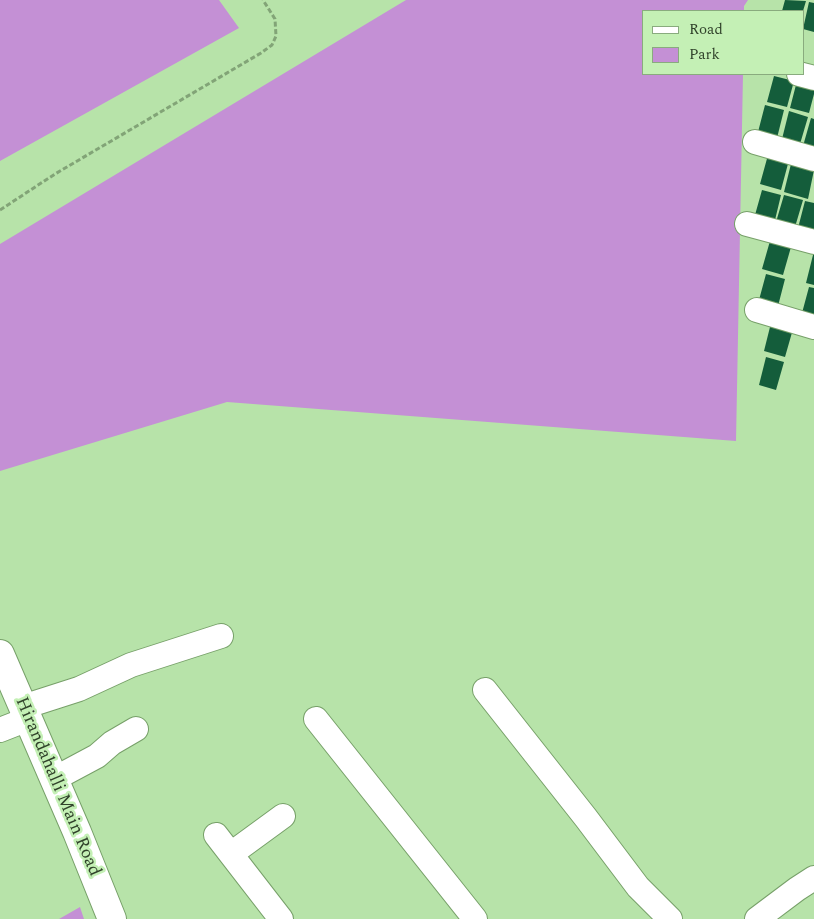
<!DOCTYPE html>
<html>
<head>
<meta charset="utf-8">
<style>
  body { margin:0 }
  #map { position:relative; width:814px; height:919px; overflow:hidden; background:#b7e3a9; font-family:Spectral,serif }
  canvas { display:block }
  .legend { position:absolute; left:642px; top:10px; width:162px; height:65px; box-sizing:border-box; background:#c4f0b5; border:1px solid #89ab7e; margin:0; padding:6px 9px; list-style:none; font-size:15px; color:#31432b }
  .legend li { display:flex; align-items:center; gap:10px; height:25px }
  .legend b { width:25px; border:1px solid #89ab7e }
</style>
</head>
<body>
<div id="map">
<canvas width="814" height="919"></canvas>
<ul class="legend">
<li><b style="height:6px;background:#fff"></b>Road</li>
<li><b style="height:14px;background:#c490d5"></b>Park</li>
</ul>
</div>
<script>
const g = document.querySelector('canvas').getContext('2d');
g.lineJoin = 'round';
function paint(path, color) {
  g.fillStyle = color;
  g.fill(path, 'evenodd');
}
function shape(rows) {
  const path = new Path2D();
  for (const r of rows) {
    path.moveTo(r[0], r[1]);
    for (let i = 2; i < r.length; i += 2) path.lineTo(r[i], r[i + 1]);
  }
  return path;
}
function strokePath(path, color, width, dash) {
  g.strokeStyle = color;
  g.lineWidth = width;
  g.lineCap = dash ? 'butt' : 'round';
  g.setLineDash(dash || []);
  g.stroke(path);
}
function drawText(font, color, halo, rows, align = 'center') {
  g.font = font + ' Spectral,serif';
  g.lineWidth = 5;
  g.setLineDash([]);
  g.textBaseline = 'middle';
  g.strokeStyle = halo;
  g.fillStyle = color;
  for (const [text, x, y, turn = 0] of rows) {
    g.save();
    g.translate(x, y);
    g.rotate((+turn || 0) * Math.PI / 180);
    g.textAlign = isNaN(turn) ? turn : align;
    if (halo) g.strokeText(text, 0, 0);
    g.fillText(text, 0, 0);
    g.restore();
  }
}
const green = shape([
  [0,0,219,0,239,28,0,161],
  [406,0,748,0,744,6,744,11,643,11,643,74,743,74,736,441,227,402,0,471,0,244],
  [80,907,84,919,59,919]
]);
const building = shape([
  [785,0,806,1,803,11,782,11],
  [809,2,814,3,814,32,803,29],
  [774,76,794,81,787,107,767,102],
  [797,81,814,86,814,94,809,113,790,108],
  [765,105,784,110,777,138,758,132],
  [789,111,808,117,800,144,782,139],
  [811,118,814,119,814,149,803,146],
  [768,155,789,160,781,190,760,184],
  [791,164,814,170,808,199,784,192],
  [762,190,781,195,775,220,755,215],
  [784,195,803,200,795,227,776,222],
  [805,201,814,203,814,232,798,228],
  [770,241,791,247,783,275,762,269],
  [813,255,814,255,814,285,806,283],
  [766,274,785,279,778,306,759,300],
  [809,287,814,288,814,316,802,313],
  [771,323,793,329,785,357,764,351],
  [766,357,784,362,776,390,759,385]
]);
const path = shape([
  [0,210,55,174,261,53,272,45,276,36,275,19,263,0]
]);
const minor = shape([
  [799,74,814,78],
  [755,142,814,159],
  [747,224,814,242],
  [757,310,814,327],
  [485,690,586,818,638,887,670,919],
  [23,707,79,689,131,665,221,636],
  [316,719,475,919],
  [0,730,28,719],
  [54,779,97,756,112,743,136,729],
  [216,835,281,919],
  [231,854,283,816],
  [757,919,797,889,814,878]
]);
const major = shape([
  [0,654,77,832,112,919]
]);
const streetNames = [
  ["Hirandahalli Main Road",57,787,67]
];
paint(green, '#c490d5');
paint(building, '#145d3b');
strokePath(minor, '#77a069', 26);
strokePath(major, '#77a069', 30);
strokePath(path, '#82a477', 3, [5, 2.5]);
strokePath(minor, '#fff', 24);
strokePath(major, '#fff', 28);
drawText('18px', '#31432b', '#c4f0b5', streetNames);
</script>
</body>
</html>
